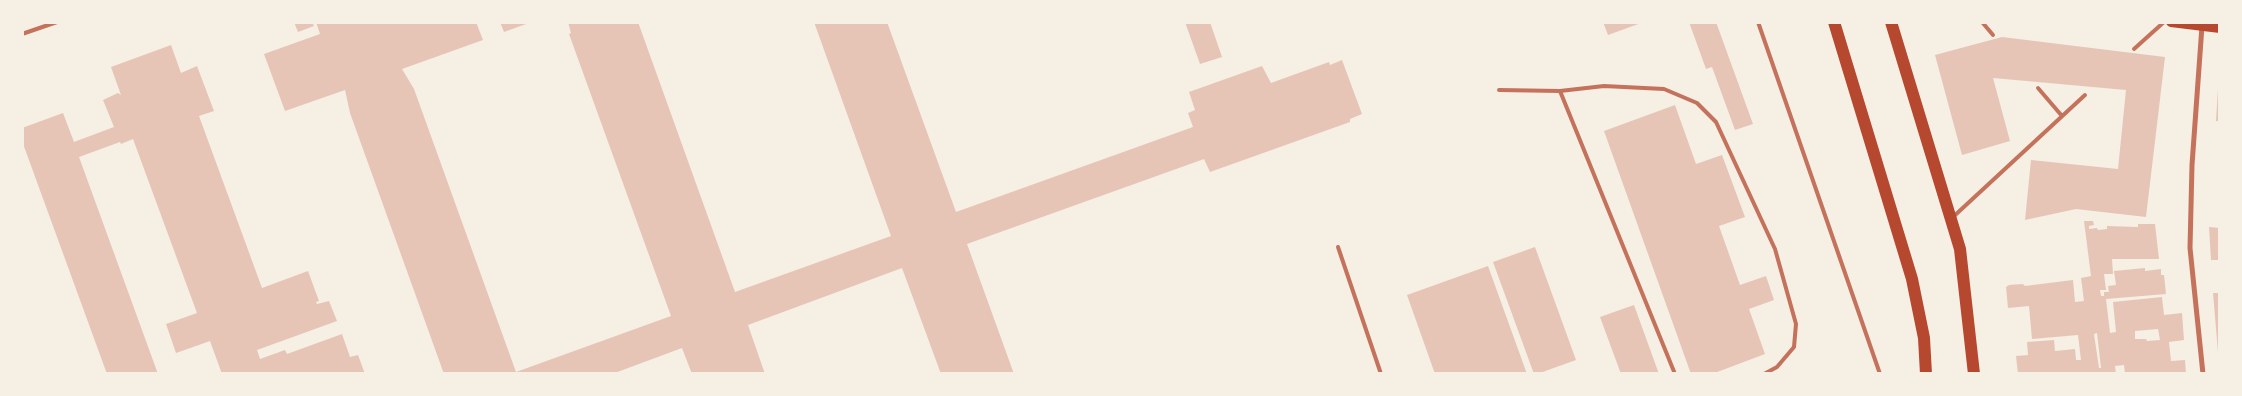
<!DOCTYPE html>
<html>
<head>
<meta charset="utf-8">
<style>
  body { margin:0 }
  #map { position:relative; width:2242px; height:396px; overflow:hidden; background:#f6efe4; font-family:Commissioner,sans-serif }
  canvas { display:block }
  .frame { position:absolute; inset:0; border:24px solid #f6efe4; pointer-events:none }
</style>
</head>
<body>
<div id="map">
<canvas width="2242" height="396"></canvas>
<div class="frame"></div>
</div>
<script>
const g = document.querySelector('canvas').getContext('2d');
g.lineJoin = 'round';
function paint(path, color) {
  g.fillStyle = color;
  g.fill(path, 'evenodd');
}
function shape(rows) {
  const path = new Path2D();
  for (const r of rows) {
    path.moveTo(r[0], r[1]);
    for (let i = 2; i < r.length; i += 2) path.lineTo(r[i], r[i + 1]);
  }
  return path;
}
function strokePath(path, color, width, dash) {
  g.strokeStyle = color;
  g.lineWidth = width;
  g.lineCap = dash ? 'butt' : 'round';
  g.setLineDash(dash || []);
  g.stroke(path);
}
const building = shape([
  [294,22,312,22,314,26,298,32],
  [316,22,476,22,483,40,402,69,414,89,516,372,671,316,569,34,571,33,568,22,638,22,735,292,891,236,814,22,887,22,956,212,1193,127,1188,113,1195,110,1189,92,1262,66,1271,83,1329,62,1330,65,1342,60,1362,114,1350,119,1350,122,1210,172,1204,159,967,244,1014,374,941,374,902,268,748,325,765,374,692,374,682,348,612,374,444,374,350,113,345,90,285,111,264,54,320,34],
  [500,22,529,22,529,23,504,32],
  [1185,22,1210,22,1222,57,1200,64],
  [1603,22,1641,22,1641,23,1608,35],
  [1689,22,1716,22,1753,124,1735,130,1712,67,1706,69],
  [2002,37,2165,57,2146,217,2076,209,2025,220,2031,160,2118,169,2126,90,1993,78,2010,141,1962,155,1935,55],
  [171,45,181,73,197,66,214,111,199,116,262,288,308,271,319,301,316,302,317,304,329,301,337,321,257,350,260,359,285,350,287,354,342,334,350,357,358,355,365,374,222,374,210,341,176,353,166,324,197,313,133,139,121,144,120,142,79,157,158,374,107,374,22,141,22,128,63,113,74,142,114,127,103,100,118,93,121,95,111,67],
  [2218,88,2220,88,2220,121,2216,121],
  [1675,105,1696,164,1722,155,1745,217,1719,226,1740,285,1766,276,1774,300,1749,309,1765,354,1712,374,1691,374,1604,131],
  [2084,221,2093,221,2094,225,2089,226,2089,229,2097,228,2098,230,2107,229,2107,226,2138,227,2138,224,2155,224,2159,259,2112,259,2113,274,2104,274,2106,290,2100,290,2101,296,2104,296,2104,292,2109,292,2108,286,2116,285,2114,271,2145,268,2145,271,2161,269,2161,275,2164,275,2166,294,2106,299,2110,333,2116,332,2113,302,2162,297,2164,315,2182,313,2184,340,2169,342,2171,361,2185,360,2186,374,2125,374,2124,365,2115,366,2116,374,2018,374,2016,356,2028,355,2027,342,2054,340,2055,351,2075,349,2076,360,2081,360,2078,335,2032,339,2029,306,2008,308,2006,287,2009,285,2023,284,2025,286,2073,280,2075,302,2084,301,2081,278,2091,276],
  [2158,329,2160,340,2147,341,2146,339,2135,339,2135,331],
  [2097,333,2101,368,2099,368,2094,334],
  [2209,227,2220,228,2220,260,2211,260],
  [1535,247,1576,360,1537,374,1534,374,1493,262],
  [1488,266,1527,374,1435,374,1407,295],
  [2213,293,2220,293,2220,352,2218,352],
  [1634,305,1659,374,1621,374,1600,317]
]);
const service = shape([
  [1758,22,1880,374],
  [1982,22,1993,35],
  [22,34,57,22],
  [2134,49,2164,22],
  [2038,88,2062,116],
  [1499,90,1560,91,1604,86,1664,89,1697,103,1716,122,1775,249,1796,324,1794,347,1777,367,1764,374],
  [1560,91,1675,374],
  [1953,217,2085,95],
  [1338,247,1381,374]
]);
const minor = shape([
  [2202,26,2192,165,2190,248,2203,374]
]);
const secondary = shape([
  [2171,22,2220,28]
]);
const primary = shape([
  [1834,22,1912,279,1924,338,1926,374],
  [1891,22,1960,249,1974,374]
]);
paint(building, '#e6c5b7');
strokePath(service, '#c5725c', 4);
strokePath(minor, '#c5725c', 5);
strokePath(secondary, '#b5482f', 10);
strokePath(primary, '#b5482f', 12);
</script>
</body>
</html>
